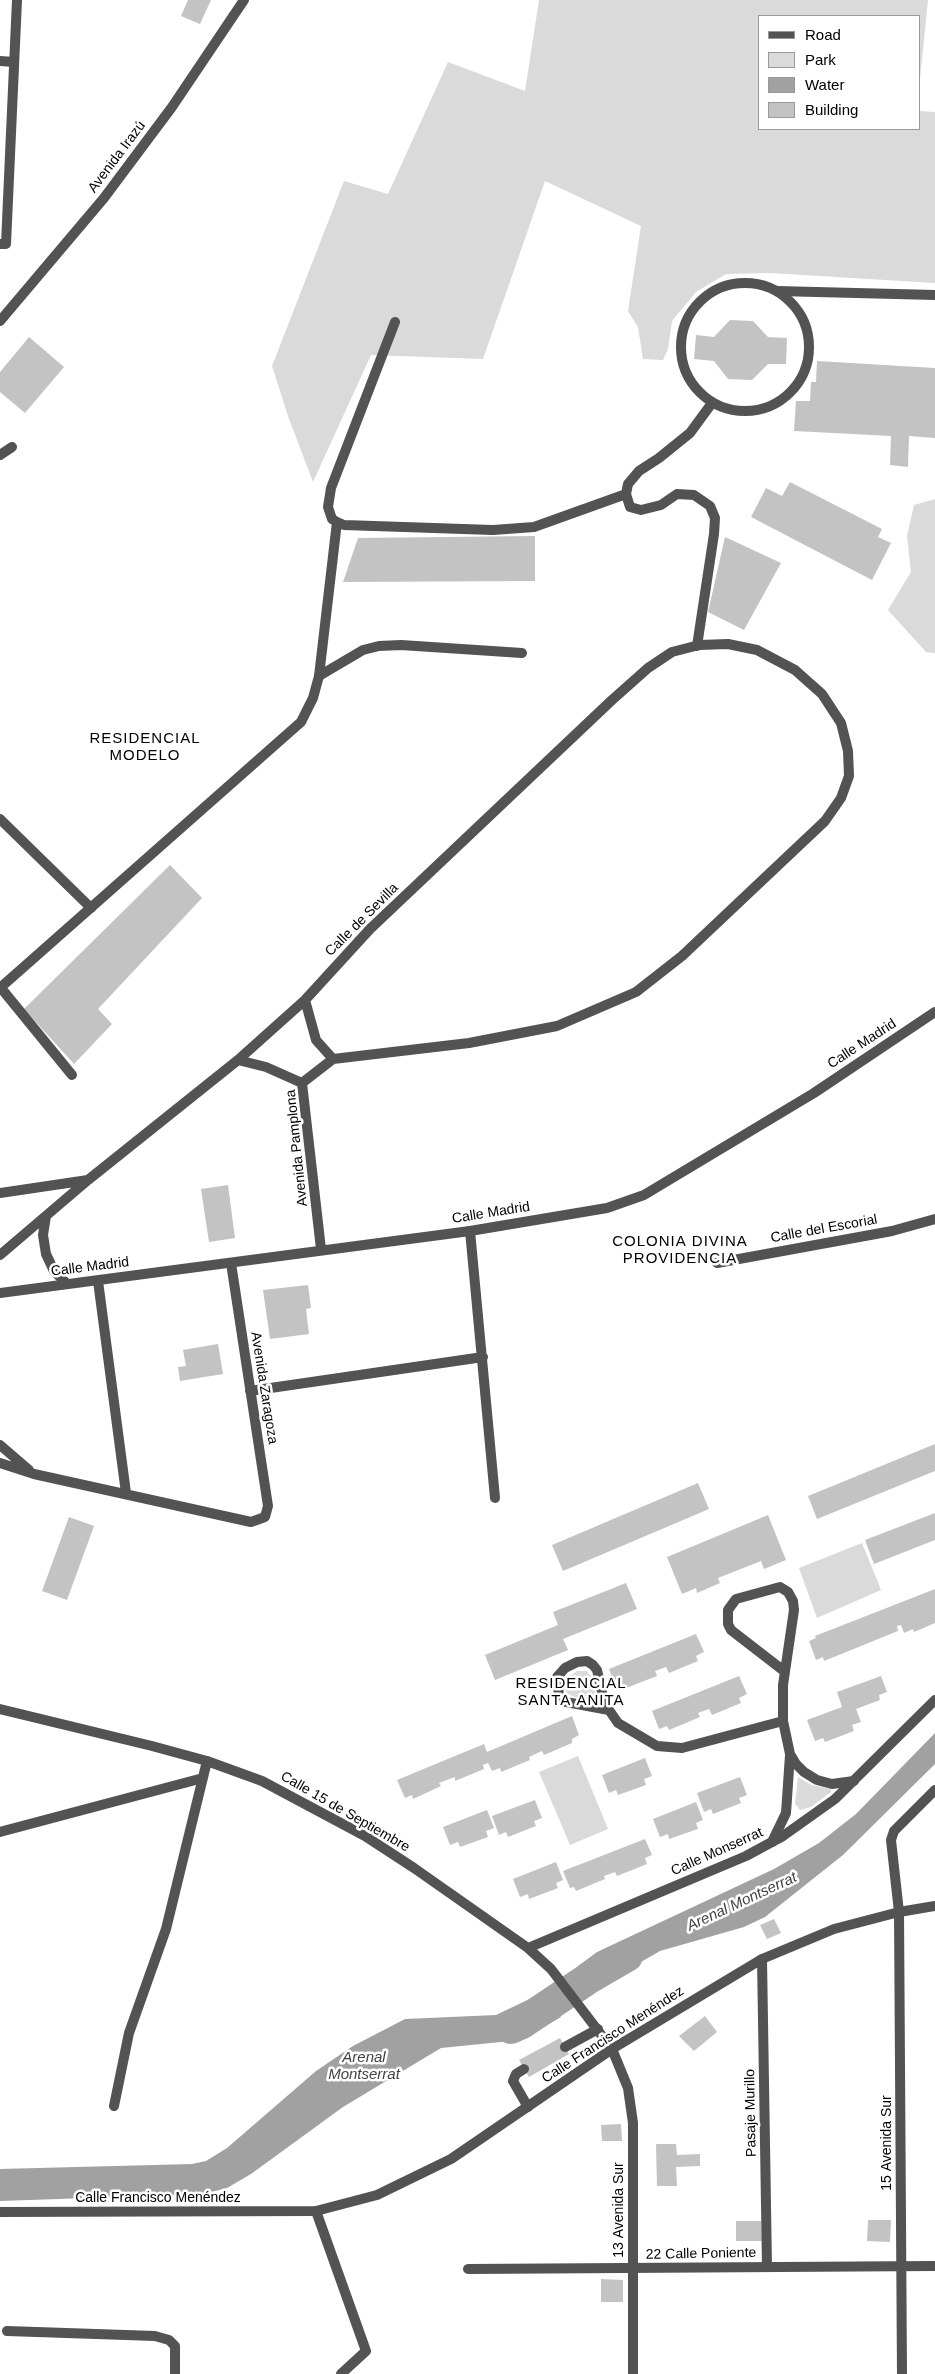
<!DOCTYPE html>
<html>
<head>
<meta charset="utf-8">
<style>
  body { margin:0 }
  #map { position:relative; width:935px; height:2374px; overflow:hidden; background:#fff; font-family:Helvetica,sans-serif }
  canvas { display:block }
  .legend { position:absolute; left:758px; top:15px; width:162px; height:115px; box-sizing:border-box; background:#fff; border:1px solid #999; margin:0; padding:6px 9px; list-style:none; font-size:15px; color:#000 }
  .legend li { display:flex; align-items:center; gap:10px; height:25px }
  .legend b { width:25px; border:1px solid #999 }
</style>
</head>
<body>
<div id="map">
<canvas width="935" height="2374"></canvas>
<ul class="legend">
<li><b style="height:6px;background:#535353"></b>Road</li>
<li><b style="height:14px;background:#dadada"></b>Park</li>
<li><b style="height:14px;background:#a1a1a1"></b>Water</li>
<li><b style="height:14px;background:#c3c3c3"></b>Building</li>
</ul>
</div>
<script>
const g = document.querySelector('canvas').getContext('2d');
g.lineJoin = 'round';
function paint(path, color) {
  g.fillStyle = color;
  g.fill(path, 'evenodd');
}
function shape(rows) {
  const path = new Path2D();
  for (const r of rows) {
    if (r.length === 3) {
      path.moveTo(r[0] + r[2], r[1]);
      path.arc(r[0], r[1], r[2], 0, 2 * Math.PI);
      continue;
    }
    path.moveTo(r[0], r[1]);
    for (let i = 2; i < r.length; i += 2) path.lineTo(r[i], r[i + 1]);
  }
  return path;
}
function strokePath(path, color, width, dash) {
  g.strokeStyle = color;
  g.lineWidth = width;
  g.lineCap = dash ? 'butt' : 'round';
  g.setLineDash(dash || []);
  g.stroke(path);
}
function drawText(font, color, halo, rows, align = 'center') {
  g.font = font + ' Helvetica,sans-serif';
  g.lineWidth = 5;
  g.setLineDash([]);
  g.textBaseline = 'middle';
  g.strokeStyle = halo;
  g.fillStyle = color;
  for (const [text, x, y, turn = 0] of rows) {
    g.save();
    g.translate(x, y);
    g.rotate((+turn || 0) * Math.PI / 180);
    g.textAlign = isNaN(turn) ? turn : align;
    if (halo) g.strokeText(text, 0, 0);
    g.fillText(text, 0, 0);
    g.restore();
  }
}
const green = shape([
  [539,0,928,0,919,89,919,16,759,16,759,129,919,129,919,111,935,112,935,283,770,273,726,274,696,292,672,321,668,349,663,360,643,359,638,327,628,311,641,226,545,181,483,359,371,355,313,482,288,416,272,366,344,181,388,194,448,62,525,91],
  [935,499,935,653,926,652,888,610,911,572,907,536,914,505],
  [862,1543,881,1590,817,1618,799,1568],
  [577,1671,587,1671,591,1677,599,1702,595,1704,567,1694,563,1685,565,1680],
  [578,1756,608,1829,570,1845,539,1772],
  [798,1777,811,1785,831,1789,831,1792,811,1807,800,1810,795,1804]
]);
const water = shape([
  [935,1733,935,1764,843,1855,765,1917,744,1927,660,1951,634,1966,600,1990,578,1966,597,1952,774,1869,819,1843,856,1814],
  [540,1994,561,2017,521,2040,441,2048,343,2107,251,2174,227,2188,204,2194,0,2201,0,2169,192,2164,206,2161,227,2148,316,2071,353,2046,405,2019,496,2015]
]);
const river = shape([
  [511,2028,522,2023,589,1978,627,1956]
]);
const building = shape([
  [188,0,211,0,200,24,181,16],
  [730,320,753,321,768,337,787,338,786,364,768,364,752,380,728,379,714,361,694,359,696,335,714,337],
  [29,337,64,367,25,413,0,392,0,372],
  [817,361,935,368,935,438,909,436,908,467,890,465,891,436,794,431,796,401,810,401,811,382,816,382],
  [790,482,882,529,878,537,891,543,872,580,751,517,766,488,782,496],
  [535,536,535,581,343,582,358,538],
  [725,537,781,563,744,630,708,612],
  [170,865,202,898,98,1009,112,1024,74,1064,24,1009],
  [228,1185,235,1238,209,1242,201,1189],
  [308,1285,311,1308,306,1309,309,1334,270,1339,263,1290],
  [218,1344,223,1374,180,1381,178,1367,186,1366,183,1350],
  [935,1444,935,1471,817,1519,808,1496],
  [698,1483,709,1509,563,1571,552,1545],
  [935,1513,935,1540,874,1564,865,1540],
  [768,1515,786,1560,764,1569,761,1561,718,1578,720,1583,697,1593,696,1588,682,1594,667,1557],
  [69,1517,94,1526,67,1600,42,1591],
  [626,1583,637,1609,563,1639,568,1650,495,1680,485,1655,558,1625,553,1612],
  [935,1589,935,1623,914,1632,913,1629,904,1633,901,1625,897,1626,898,1631,824,1661,823,1657,816,1660,809,1641,816,1638,815,1636],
  [696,1634,704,1652,696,1656,698,1661,669,1673,666,1667,655,1671,657,1676,626,1688,624,1684,616,1687,609,1669],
  [739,1676,747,1694,739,1698,741,1703,712,1715,709,1709,698,1713,700,1717,669,1730,667,1726,659,1729,652,1711],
  [881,1676,887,1692,879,1695,880,1700,856,1709,861,1722,852,1725,854,1731,825,1742,823,1738,815,1741,807,1720,842,1707,837,1692],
  [572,1716,579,1735,572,1739,572,1743,544,1755,542,1751,529,1757,530,1760,501,1772,500,1768,492,1771,488,1763,483,1765,484,1769,455,1781,455,1777,439,1783,441,1786,413,1799,412,1795,405,1798,397,1780,484,1744,487,1752],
  [645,1758,652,1776,644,1779,646,1785,618,1795,616,1790,609,1793,602,1775],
  [740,1777,747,1795,739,1798,741,1803,713,1814,711,1809,704,1812,697,1793],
  [535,1800,542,1818,534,1821,536,1826,508,1837,506,1832,499,1835,492,1816],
  [696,1802,703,1820,696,1823,698,1829,669,1839,668,1834,660,1837,653,1819],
  [487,1810,494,1828,486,1831,488,1837,460,1847,458,1842,450,1845,443,1827],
  [645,1839,652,1855,645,1858,647,1864,617,1876,615,1872,604,1876,605,1879,576,1891,574,1887,570,1888,563,1871],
  [556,1862,563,1880,556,1883,558,1888,529,1899,528,1894,520,1897,513,1879],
  [774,1919,781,1933,767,1939,760,1925],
  [705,2016,717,2032,694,2051,679,2036],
  [560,2038,569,2054,529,2077,519,2060],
  [621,2124,622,2141,602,2141,601,2125],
  [656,2144,676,2144,677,2155,700,2154,700,2166,676,2167,677,2186,657,2186],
  [868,2220,891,2220,890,2242,867,2241],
  [736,2221,761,2221,762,2241,736,2241],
  [601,2279,623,2280,623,2302,601,2302]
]);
const service = shape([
  [777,291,935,295],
  [319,676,363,650,379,646,401,645,522,653],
  [0,819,91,908],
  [565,2047,598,2029],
  [524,2069,516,2074,513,2081,528,2107],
  [7,2331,155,2336,169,2340,175,2346,175,2374]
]);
const minor = shape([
  [0,61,14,62],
  [0,244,6,244,17,0],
  [745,347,64],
  [395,322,331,488,328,507,332,519,337,522,344,525,493,530,534,527,626,494],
  [0,455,12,447],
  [697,646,714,534,715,518,710,506,694,495,677,494,661,505,641,510,630,507,626,494,628,484,639,471,659,458,690,433,712,403],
  [0,988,301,722,313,698,319,676,337,522],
  [1,988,72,1075],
  [238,1060,266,1067,302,1083],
  [0,1193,88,1180],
  [46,1216,43,1235,46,1254,54,1271,67,1284],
  [470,1231,495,1498],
  [321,1249,302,1083,333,1059],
  [0,1255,88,1180,238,1060,305,1000,370,929,612,700,648,668,672,652,699,645,728,644,757,650,795,670,822,694,841,723,848,751,849,776,841,798,825,821,682,956,636,992,557,1026,469,1043,333,1059,316,1040,305,1000],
  [717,1263,892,1231,935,1219],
  [98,1281,126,1493],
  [250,1391,483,1357],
  [0,1445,29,1470],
  [0,1463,34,1474,251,1522,265,1517,268,1506,231,1263],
  [784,1671,731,1630,728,1624,728,1610,736,1599,780,1587,788,1592,793,1601,794,1610,783,1685,783,1721,790,1754,796,1764,804,1772,817,1780,832,1784,854,1781],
  [609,1710,566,1702,559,1695,557,1677,565,1668,577,1662,587,1661,593,1665,597,1670,604,1701,609,1710,618,1723,657,1746,682,1748,783,1721],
  [0,1832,203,1778],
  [772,1842,786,1813,790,1755],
  [762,1959,767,2267],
  [114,2106,129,2033,166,1929,207,1761],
  [316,2211,366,2351,341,2374],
  [468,2269,935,2266],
  [902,2374,899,1912,891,1840,894,1831,935,1790]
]);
const tertiary = shape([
  [0,321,104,198,172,107,244,0],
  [0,1293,470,1231,607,1208,644,1195,814,1093,935,1012],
  [0,1709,152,1746,207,1761,262,1781,365,1836,414,1868,528,1948,551,1969,612,2049,628,2088,633,2123,633,2374],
  [528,1948,746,1856,783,1836,835,1799,935,1700],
  [0,2212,316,2211,377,2195,451,2159,612,2049,762,1959,834,1929,899,1912,935,1906]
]);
const streetNames = [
  ["Avenida Irazú",117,157,-53],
  ["Calle de Sevilla",362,920,-45],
  ["Calle Madrid",862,1044,-33],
  ["Avenida Pamplona",297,1148,-96],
  ["Calle Madrid",491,1213,-9],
  ["Calle del Escorial",824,1229,-10],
  ["Calle Madrid",90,1267,-7],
  ["Avenida Zaragoza",264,1388,81],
  ["Calle 15 de Septiembre",345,1812,30],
  ["Calle Monserrat",717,1852,-24],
  ["Calle Francisco Menéndez",613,2035,-33],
  ["Pasaje Murillo",751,2113,-91],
  ["15 Avenida Sur",887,2143,-90],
  ["Calle Francisco Menéndez",158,2198],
  ["13 Avenida Sur",619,2210,-90],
  ["22 Calle Poniente",701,2254,-1]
];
const neighbourhoodNames = [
  ["RESIDENCIAL",145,739],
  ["MODELO",145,756],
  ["COLONIA DIVINA",680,1242],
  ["PROVIDENCIA",680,1259],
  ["RESIDENCIAL",571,1684],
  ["SANTA ANITA",571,1701]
];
const waterNames = [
  ["Arenal Montserrat",742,1902,-25],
  ["Arenal",364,2058],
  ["Montserrat",364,2075]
];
paint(green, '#dadada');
paint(water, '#a1a1a1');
strokePath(river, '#a1a1a1', 32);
paint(building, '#c3c3c3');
strokePath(service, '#535353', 10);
strokePath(minor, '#535353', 10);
strokePath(tertiary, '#535353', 10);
drawText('14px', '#000', '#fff', streetNames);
g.letterSpacing = '1px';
drawText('15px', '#000', '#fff', neighbourhoodNames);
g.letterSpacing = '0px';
drawText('italic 15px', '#424242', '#fff', waterNames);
</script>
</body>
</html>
